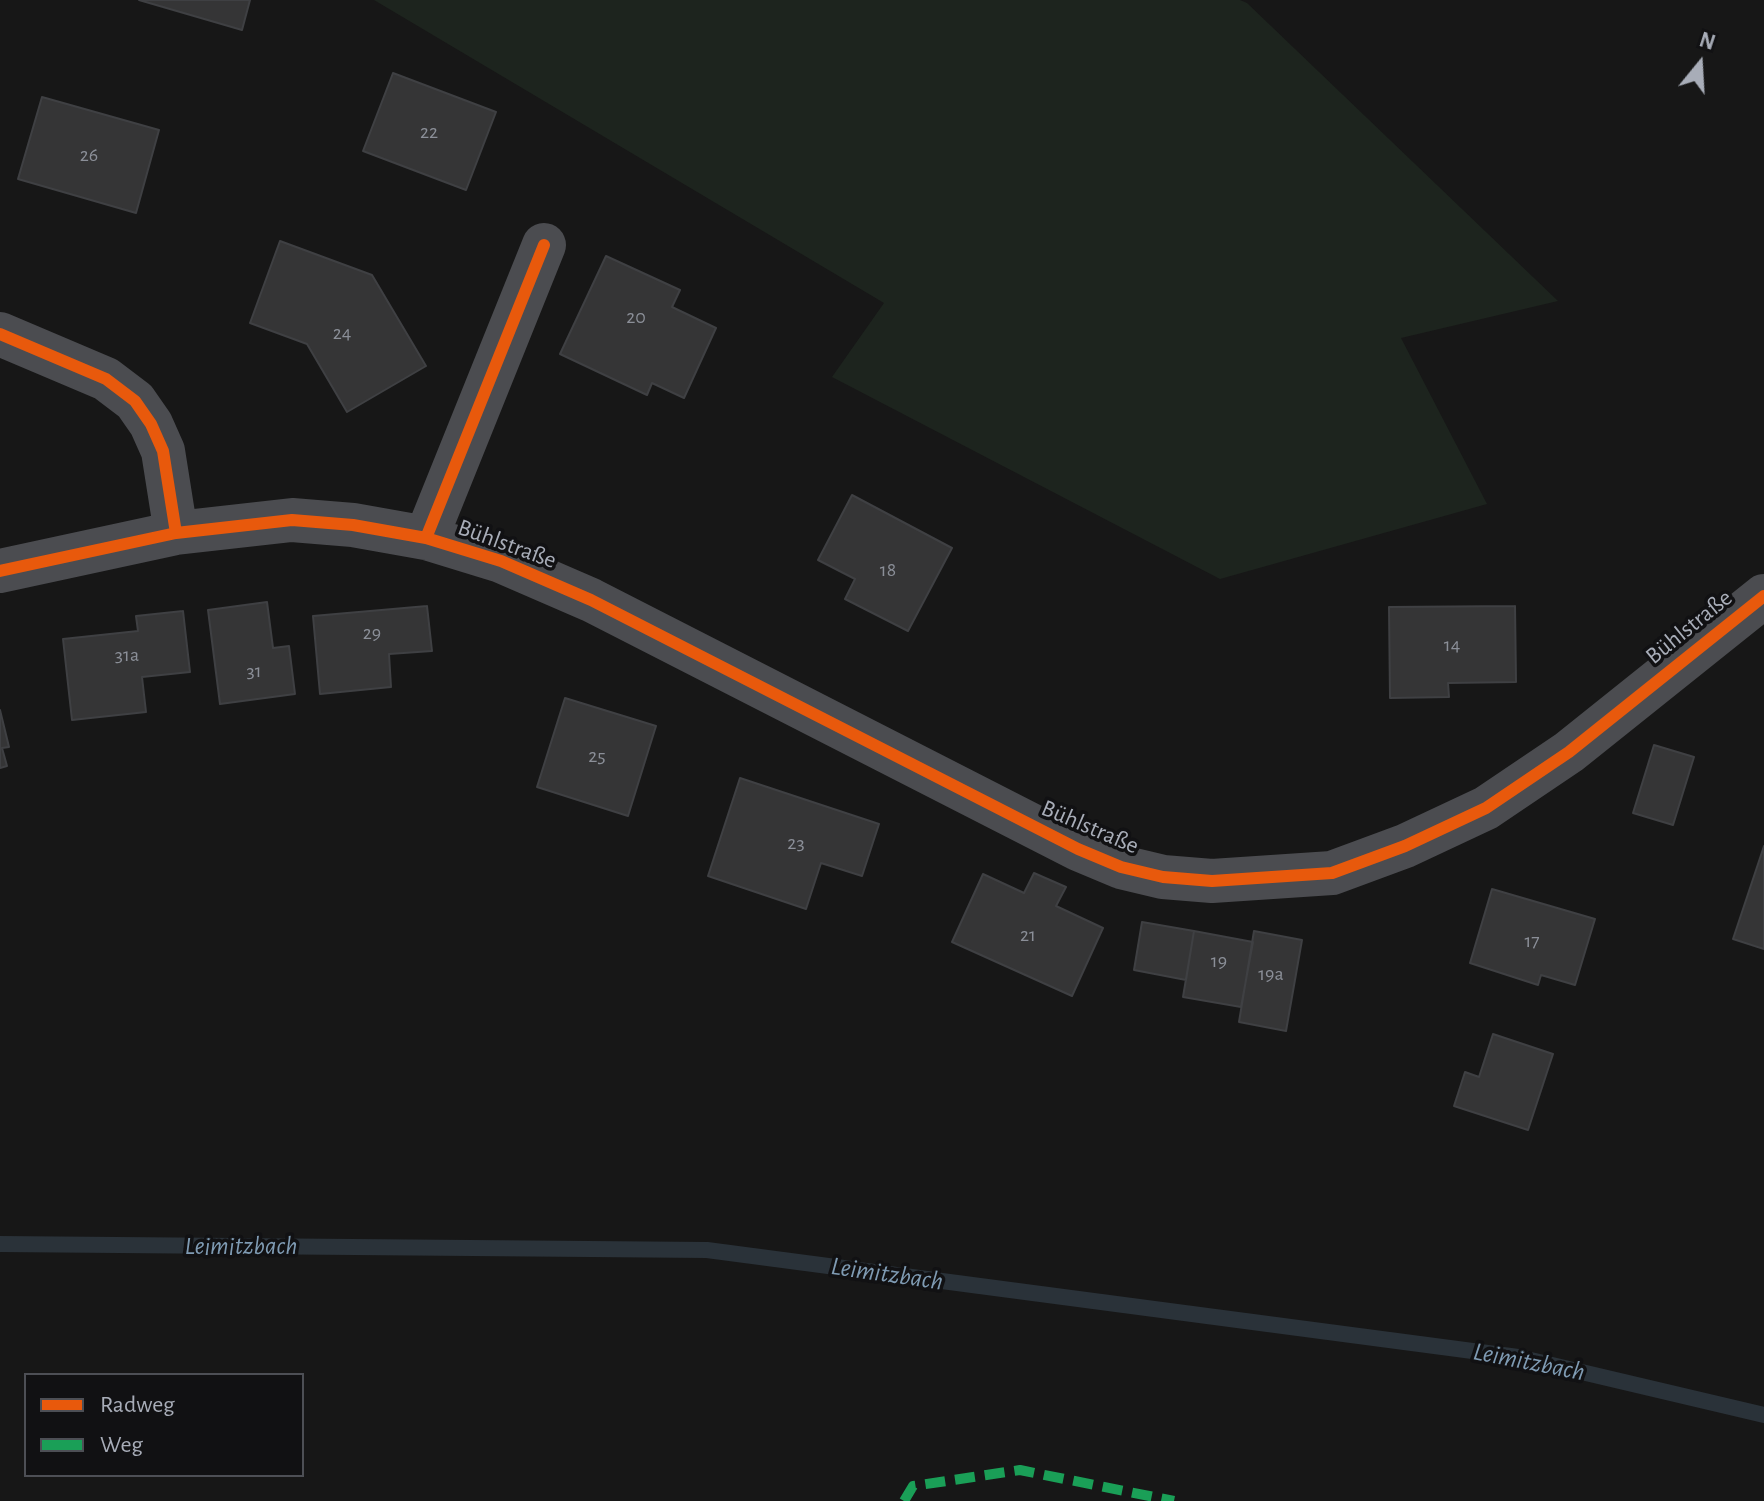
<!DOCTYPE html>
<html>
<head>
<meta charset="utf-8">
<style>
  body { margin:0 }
  #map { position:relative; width:1764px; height:1501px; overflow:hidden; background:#171717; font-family:"Alegreya Sans",sans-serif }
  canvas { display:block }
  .legend { position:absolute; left:24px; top:1373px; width:280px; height:104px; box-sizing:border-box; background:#111113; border:2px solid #4d4f55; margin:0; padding:10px 14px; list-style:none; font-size:24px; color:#a8adb8 }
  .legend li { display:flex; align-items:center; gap:16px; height:40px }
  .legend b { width:40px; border:2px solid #4d4f55 }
  .north { position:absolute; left:1660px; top:24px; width:80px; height:80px; -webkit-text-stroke:6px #111113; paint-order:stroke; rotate:18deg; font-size:22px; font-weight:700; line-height:32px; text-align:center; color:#a8adb8 }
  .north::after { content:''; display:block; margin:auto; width:28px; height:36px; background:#a8adb8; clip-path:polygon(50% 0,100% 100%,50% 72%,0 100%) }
</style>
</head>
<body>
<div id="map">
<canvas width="1764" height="1501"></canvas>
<ul class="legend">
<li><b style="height:10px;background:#e8590c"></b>Radweg</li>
<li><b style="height:10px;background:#1a9f57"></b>Weg</li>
</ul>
<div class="north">N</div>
</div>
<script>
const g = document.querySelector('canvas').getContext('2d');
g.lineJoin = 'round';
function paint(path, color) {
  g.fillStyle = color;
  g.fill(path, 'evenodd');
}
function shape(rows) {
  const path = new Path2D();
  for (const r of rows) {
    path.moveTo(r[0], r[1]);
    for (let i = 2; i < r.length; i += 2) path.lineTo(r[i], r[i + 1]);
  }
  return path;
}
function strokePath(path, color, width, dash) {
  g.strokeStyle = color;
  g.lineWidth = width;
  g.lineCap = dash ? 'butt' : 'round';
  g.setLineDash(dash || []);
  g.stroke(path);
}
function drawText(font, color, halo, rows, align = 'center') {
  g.font = font + ' "Alegreya Sans",sans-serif';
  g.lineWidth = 7;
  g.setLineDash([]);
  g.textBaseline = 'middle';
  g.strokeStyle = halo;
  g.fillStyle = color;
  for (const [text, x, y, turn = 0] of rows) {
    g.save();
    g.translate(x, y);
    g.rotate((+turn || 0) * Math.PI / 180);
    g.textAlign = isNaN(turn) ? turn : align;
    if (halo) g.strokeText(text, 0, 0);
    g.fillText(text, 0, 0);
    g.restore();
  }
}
const green = shape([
  [374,0,1240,0,1247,3,1558,301,1401,338,1487,504,1220,579,832,377,884,303]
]);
const stream = shape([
  [0,1244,707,1250,1518,1357,1764,1415]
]);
const building = shape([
  [139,0,250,0,242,30,139,0],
  [393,73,496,112,466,190,363,151,393,73],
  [42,97,159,130,136,213,18,179,42,97],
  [280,241,372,275,426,366,347,412,307,344,250,323,280,241],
  [606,256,680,290,672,307,716,328,684,398,652,383,647,395,560,354,606,256],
  [852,495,952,548,908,631,845,599,855,579,818,560,852,495],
  [267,602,273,648,289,646,295,694,220,704,208,610,267,602],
  [427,606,432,651,389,654,391,687,320,694,313,616,427,606],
  [1515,606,1516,682,1448,683,1449,697,1390,698,1389,607,1515,606],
  [183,611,190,672,142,677,146,712,72,720,63,639,138,631,136,616,183,611],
  [565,698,656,726,628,816,537,787,565,698],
  [0,710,9,747,2,748,7,766,0,768,0,710],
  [1654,745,1694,757,1673,825,1633,813,1654,745],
  [740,778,879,824,862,876,821,863,806,909,708,876,740,778],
  [1764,846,1764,949,1733,939,1764,846],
  [1034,873,1066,887,1056,906,1103,928,1072,996,952,942,983,874,1024,893,1034,873],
  [1492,889,1595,919,1575,985,1541,975,1538,985,1470,963,1492,889],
  [1142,922,1194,931,1186,980,1134,970,1142,922],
  [1194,931,1253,942,1241,1007,1183,997,1194,931],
  [1254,931,1302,940,1286,1031,1239,1022,1254,931],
  [1493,1034,1553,1054,1528,1130,1454,1106,1465,1072,1479,1077,1493,1034]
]);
const minor = shape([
  [0,334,106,379,135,401,151,424,163,451,176,533],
  [426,538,544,245],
  [0,571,176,533,292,520,353,525,426,538,501,561,591,600,1078,849,1121,867,1163,877,1212,881,1332,873,1405,846,1486,808,1569,752,1764,596]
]);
const quiet = shape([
  [904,1501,913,1486,1020,1470,1174,1501]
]);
const cycleway = shape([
  [0,334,106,379,135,401,151,424,163,451,176,533],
  [426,538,544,245],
  [0,571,176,533,292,520,353,525,426,538,501,561,591,600,1078,849,1121,867,1163,877,1212,881,1332,873,1405,846,1486,808,1569,752,1764,596]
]);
const numberNames = [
  ["22",429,132],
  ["26",89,155],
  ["20",636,317],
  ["24",342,333],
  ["18",888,570],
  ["29",372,633],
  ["14",1452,645],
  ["31a",127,655],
  ["31",254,671],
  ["25",597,756],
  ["23",796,843],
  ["21",1028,935],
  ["17",1532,941],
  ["19",1219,961],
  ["19a",1271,974]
];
const streetNames = [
  ["Bühlstraße",507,544,20],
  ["Bühlstraße",1689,627,-39],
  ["Bühlstraße",1090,827,23]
];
const waterNames = [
  ["Leimitzbach",241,1246],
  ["Leimitzbach",887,1274,8],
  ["Leimitzbach",1529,1362,11]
];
paint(green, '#1d241e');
strokePath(stream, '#2a3239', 16);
paint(building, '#353536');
strokePath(building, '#3f4043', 2);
strokePath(minor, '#4b4c50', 44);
strokePath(quiet, '#1a9f57', 10, [20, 10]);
strokePath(cycleway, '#e8590c', 12);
drawText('20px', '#8b8f98', null, numberNames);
drawText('24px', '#a8adb8', '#111113', streetNames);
drawText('italic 26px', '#7f9bb3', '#111113', waterNames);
</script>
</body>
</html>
